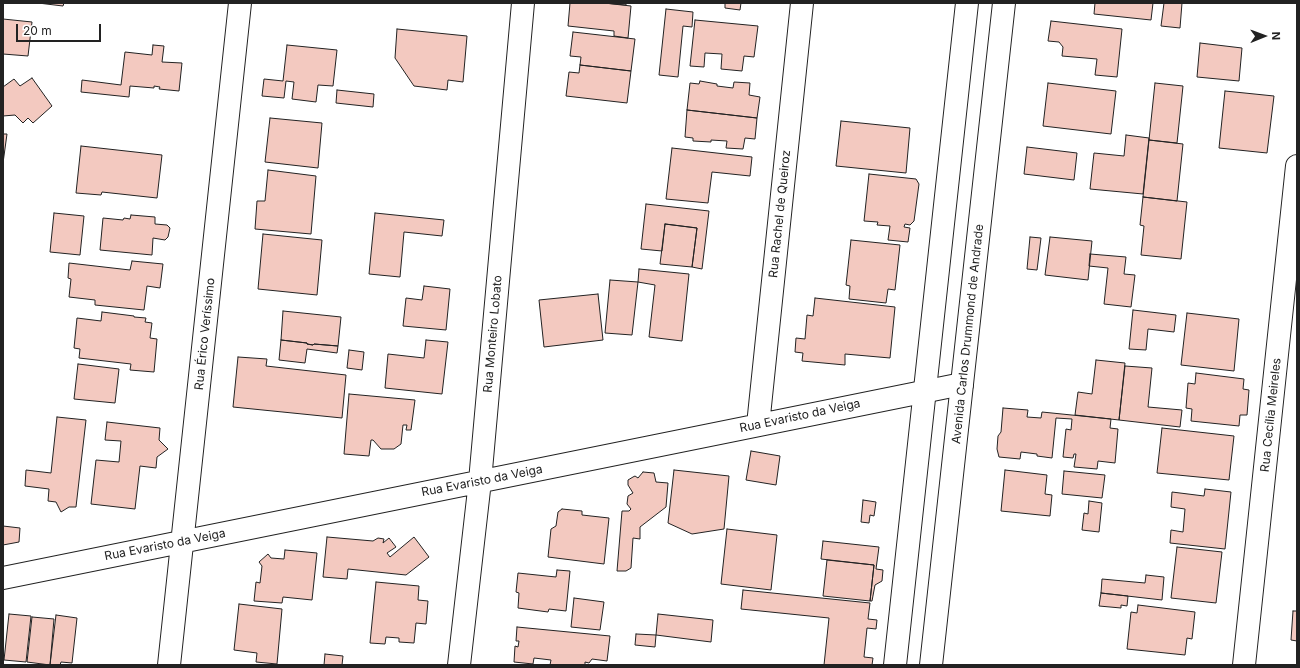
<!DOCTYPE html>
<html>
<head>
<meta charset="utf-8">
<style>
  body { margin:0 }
  #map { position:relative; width:1300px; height:668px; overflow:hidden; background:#fff; font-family:Inter,sans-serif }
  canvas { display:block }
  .frame { position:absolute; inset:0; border:4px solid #222; pointer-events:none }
  .north { position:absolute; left:1244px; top:16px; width:40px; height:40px; -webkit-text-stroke:3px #fff; paint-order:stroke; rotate:89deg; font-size:11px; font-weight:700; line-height:16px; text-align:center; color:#222 }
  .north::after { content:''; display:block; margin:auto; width:14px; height:18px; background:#222; clip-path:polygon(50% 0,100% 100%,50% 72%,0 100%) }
  .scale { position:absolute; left:16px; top:24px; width:85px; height:18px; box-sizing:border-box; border:2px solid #222; border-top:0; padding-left:5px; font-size:12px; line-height:14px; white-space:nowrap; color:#222; -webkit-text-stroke:3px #fff; paint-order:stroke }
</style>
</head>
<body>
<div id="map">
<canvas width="1300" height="668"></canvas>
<div class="frame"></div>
<div class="north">N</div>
<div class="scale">20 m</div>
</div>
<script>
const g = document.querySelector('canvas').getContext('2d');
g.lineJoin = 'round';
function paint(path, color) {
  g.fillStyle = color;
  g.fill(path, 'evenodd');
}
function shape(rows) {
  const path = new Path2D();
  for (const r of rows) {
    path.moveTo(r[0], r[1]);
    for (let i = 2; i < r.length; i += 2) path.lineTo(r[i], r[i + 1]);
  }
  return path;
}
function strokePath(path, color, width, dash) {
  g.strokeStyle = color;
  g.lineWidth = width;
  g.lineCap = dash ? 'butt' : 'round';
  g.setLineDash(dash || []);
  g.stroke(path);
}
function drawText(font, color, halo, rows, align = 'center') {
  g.font = font + ' Inter,sans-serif';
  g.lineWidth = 3;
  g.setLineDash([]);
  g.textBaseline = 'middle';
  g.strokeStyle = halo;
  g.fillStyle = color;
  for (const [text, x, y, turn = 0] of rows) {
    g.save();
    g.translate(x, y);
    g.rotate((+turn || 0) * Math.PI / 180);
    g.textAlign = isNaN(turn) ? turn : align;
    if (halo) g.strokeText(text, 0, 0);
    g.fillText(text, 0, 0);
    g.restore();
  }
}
const building = shape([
  [38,3,64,3,63,6,38,3],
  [570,3,604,3,631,6,628,38,614,36,614,31,568,26,570,3],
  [604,3,626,3,626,5,604,3],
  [725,3,741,3,740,10,725,8,725,3],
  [1095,3,1153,3,1151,20,1094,14,1095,3],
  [1164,3,1182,3,1180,28,1161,26,1164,3],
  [666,9,693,12,692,27,683,26,678,77,659,75,666,9],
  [3,19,32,22,28,56,3,54,3,19],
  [695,20,758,26,754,57,744,56,742,71,721,69,722,54,705,53,704,67,690,66,695,20],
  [1051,21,1122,29,1117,77,1095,75,1097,59,1062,56,1063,47,1059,42,1048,41,1051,21],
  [397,29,467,36,463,82,448,80,447,90,414,86,395,58,397,29],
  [573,32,635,39,631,71,580,65,581,57,570,56,573,32],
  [1200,43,1242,48,1239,81,1197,77,1200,43],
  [153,45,164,46,162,62,182,63,179,91,159,89,160,87,154,86,154,88,130,86,129,97,81,92,82,80,121,85,125,52,152,55,153,45],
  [287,45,337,50,333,86,318,85,316,102,292,99,294,82,286,81,284,98,262,96,264,79,283,81,287,45],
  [580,65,631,71,627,103,566,96,569,72,579,73,580,65],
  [32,78,52,106,33,123,28,118,23,123,15,115,3,116,3,87,14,79,20,86,32,78],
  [700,81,717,84,717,86,733,88,734,82,750,83,749,95,760,97,757,118,687,110,690,83,699,84,700,81],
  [1048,83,1116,91,1111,134,1043,126,1048,83],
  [1155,83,1183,86,1177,143,1149,140,1155,83],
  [337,90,374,94,373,107,336,103,337,90],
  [1225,91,1274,96,1267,153,1219,148,1225,91],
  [687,110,757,118,755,139,745,138,743,149,726,148,727,141,711,140,711,142,693,141,693,138,685,137,687,110],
  [270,118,322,123,318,168,265,162,270,118],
  [841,121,910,128,906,173,836,166,841,121],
  [3,134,7,134,3,163,3,134],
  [1126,135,1149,138,1143,194,1090,189,1094,153,1124,156,1126,135],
  [1149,140,1183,144,1177,201,1143,197,1149,140],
  [81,146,162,155,157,198,102,192,101,195,76,193,81,146],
  [1027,147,1077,153,1074,180,1024,174,1027,147],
  [672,148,752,157,750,176,712,172,708,203,666,199,672,148],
  [268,170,316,176,311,234,255,229,257,201,265,201,268,170],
  [869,174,916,179,919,184,914,221,910,225,905,224,904,227,910,228,908,242,888,240,890,226,877,225,878,222,864,221,869,174],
  [1143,197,1187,202,1181,259,1141,255,1144,226,1140,225,1143,197],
  [646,204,709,211,702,269,692,267,697,228,665,224,662,251,641,249,646,204],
  [54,213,84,216,80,255,50,252,54,213],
  [375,213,444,220,442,236,404,232,400,277,369,274,375,213],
  [131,215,155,217,155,224,167,225,170,228,168,237,165,240,153,238,152,255,100,250,103,218,123,220,124,218,130,219,131,215],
  [665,224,697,228,692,267,660,264,665,224],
  [263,234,322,240,317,295,258,289,263,234],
  [1030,237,1041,238,1037,270,1027,269,1030,237],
  [1050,237,1092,241,1088,280,1045,275,1050,237],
  [851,240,900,245,895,290,888,289,886,303,849,299,850,286,846,285,851,240],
  [1090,254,1126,257,1124,274,1135,275,1131,307,1104,304,1108,268,1089,266,1090,254],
  [132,261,163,264,160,288,147,286,144,310,95,305,95,300,69,297,71,279,68,278,69,263,130,270,132,261],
  [639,269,689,274,682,341,649,337,655,285,638,282,639,269],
  [610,280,638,282,632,335,605,333,610,280],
  [424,286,450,289,446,330,403,326,406,298,422,300,424,286],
  [598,294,603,340,544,347,539,300,598,294],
  [815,298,895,307,890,358,845,354,845,365,802,361,803,353,795,352,796,338,805,339,807,315,813,316,815,298],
  [1133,310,1176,315,1174,332,1148,329,1146,350,1129,349,1133,310],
  [283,311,341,317,338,346,314,344,313,345,307,344,307,343,281,340,283,311],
  [102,312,134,316,134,317,146,318,145,322,152,323,150,338,157,339,154,372,130,370,131,364,79,358,80,349,74,348,77,318,101,321,102,312],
  [1187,313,1239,319,1234,371,1181,365,1187,313],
  [281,340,307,343,307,344,313,345,314,344,338,346,337,353,307,349,305,363,279,360,281,340],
  [426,340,448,342,442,394,385,388,388,354,424,358,426,340],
  [349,350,364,352,362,370,347,368,349,350],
  [238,357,267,359,266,366,346,375,342,418,233,407,238,357],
  [1096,360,1125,363,1119,420,1075,415,1078,392,1092,394,1096,360],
  [78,364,119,369,115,403,74,399,78,364],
  [1125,366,1152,368,1148,407,1182,410,1180,427,1119,420,1125,366],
  [1196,373,1244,379,1243,389,1249,390,1247,415,1240,415,1239,426,1191,421,1192,409,1186,408,1188,383,1195,384,1196,373],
  [349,394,415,400,411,430,406,430,407,425,403,425,401,444,394,449,381,449,373,440,371,440,369,456,344,454,349,394],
  [1003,408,1028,410,1027,417,1041,418,1042,412,1111,419,1110,428,1118,429,1115,463,1098,461,1097,469,1074,467,1076,454,1074,454,1073,458,1063,457,1066,429,1071,430,1072,419,1056,418,1052,458,1037,456,1037,454,1021,452,1020,459,999,457,997,449,998,436,1001,432,1003,408],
  [57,417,86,420,76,507,69,507,61,512,56,502,48,501,49,489,25,486,26,470,51,473,57,417],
  [107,422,160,428,159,440,168,449,157,457,156,468,140,466,135,509,91,504,96,460,119,462,121,441,105,440,107,422],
  [1162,428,1234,436,1229,480,1157,473,1162,428],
  [751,451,780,456,776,485,746,480,751,451],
  [674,470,729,476,724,529,692,534,668,523,674,470],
  [1005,470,1047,475,1045,494,1052,495,1050,516,1001,511,1005,470],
  [1064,471,1105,475,1102,498,1062,494,1064,471],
  [643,472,654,473,656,482,668,483,666,507,640,527,640,539,633,538,631,568,626,571,617,571,622,511,629,511,631,509,627,504,628,496,633,493,628,485,628,480,633,477,635,476,638,478,643,472],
  [1205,489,1231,492,1225,549,1170,543,1171,530,1183,532,1185,509,1171,507,1172,492,1204,496,1205,489],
  [863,500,876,502,874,516,870,515,869,523,861,522,863,500],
  [1089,501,1102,503,1099,532,1082,530,1084,513,1088,514,1089,501],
  [562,509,582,511,582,515,609,518,604,564,548,557,551,529,556,526,558,512,562,509],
  [3,526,20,528,19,542,3,545,3,526],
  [727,529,777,535,771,590,721,584,727,529],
  [327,537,373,541,378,538,384,539,383,543,389,538,396,547,387,553,390,557,414,537,429,557,406,575,348,569,347,579,323,577,327,537],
  [823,541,879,547,876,569,883,570,882,581,875,585,872,601,870,601,874,565,821,559,823,541],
  [1177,547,1222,552,1216,603,1171,598,1177,547],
  [285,550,317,553,312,600,283,597,282,603,254,601,256,582,260,583,262,566,259,562,268,554,271,558,284,559,285,550],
  [827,560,874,565,870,601,823,596,827,560],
  [557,570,570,571,566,611,549,609,548,612,518,608,519,593,516,592,518,573,556,577,557,570],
  [1146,575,1164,577,1162,600,1101,593,1102,579,1145,583,1146,575],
  [376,582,419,586,418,600,428,601,426,624,416,623,414,643,399,642,399,638,386,637,385,644,370,643,376,582],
  [743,590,870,603,868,619,877,620,876,629,867,628,864,657,873,658,872,665,824,665,829,618,741,609,743,590],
  [1101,593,1128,596,1127,606,1121,605,1121,608,1099,606,1101,593],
  [574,598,604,602,600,630,571,627,574,598],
  [239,604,282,609,277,664,256,662,257,653,234,650,239,604],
  [1138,605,1195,612,1192,639,1187,638,1185,655,1127,649,1131,612,1137,613,1138,605],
  [1293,611,1297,611,1297,641,1291,640,1293,611],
  [9,614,31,616,26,662,4,660,9,614],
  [658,614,713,620,711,642,656,635,658,614],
  [56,615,77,618,72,663,61,662,60,665,50,665,56,615],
  [32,617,54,619,50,665,27,662,32,617],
  [517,627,610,636,607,661,592,659,589,663,585,662,585,665,550,665,551,660,534,658,533,664,514,662,515,646,518,647,519,641,516,641,517,627],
  [636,634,656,635,655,647,635,645,636,634],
  [325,654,343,656,342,665,324,665,325,654]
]);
const minor = shape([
  [758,425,802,3],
  [3,578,962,384],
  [169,665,240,3],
  [459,665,480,481,523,3],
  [1244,665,1297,166]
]);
const secondary = shape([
  [895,665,967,3],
  [931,665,1004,3]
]);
const streetNames = [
  ["Rua Rachel de Queiroz",780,214,-84],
  ["Rua Érico Veríssimo",205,334,-84],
  ["Rua Monteiro Lobato",493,334,-85],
  ["Avenida Carlos Drummond de Andrade",968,334,-84],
  ["Rua Cecília Meireles",1271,415,-84],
  ["Rua Evaristo da Veiga",800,416,-12],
  ["Rua Evaristo da Veiga",482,481,-11],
  ["Rua Evaristo da Veiga",165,545,-11]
];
paint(building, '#f3c9c0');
strokePath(building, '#222', 1);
strokePath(minor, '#222', 24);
strokePath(secondary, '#222', 24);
strokePath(minor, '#fff', 22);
strokePath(secondary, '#fff', 22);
drawText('12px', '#222', '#fff', streetNames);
</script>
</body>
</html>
